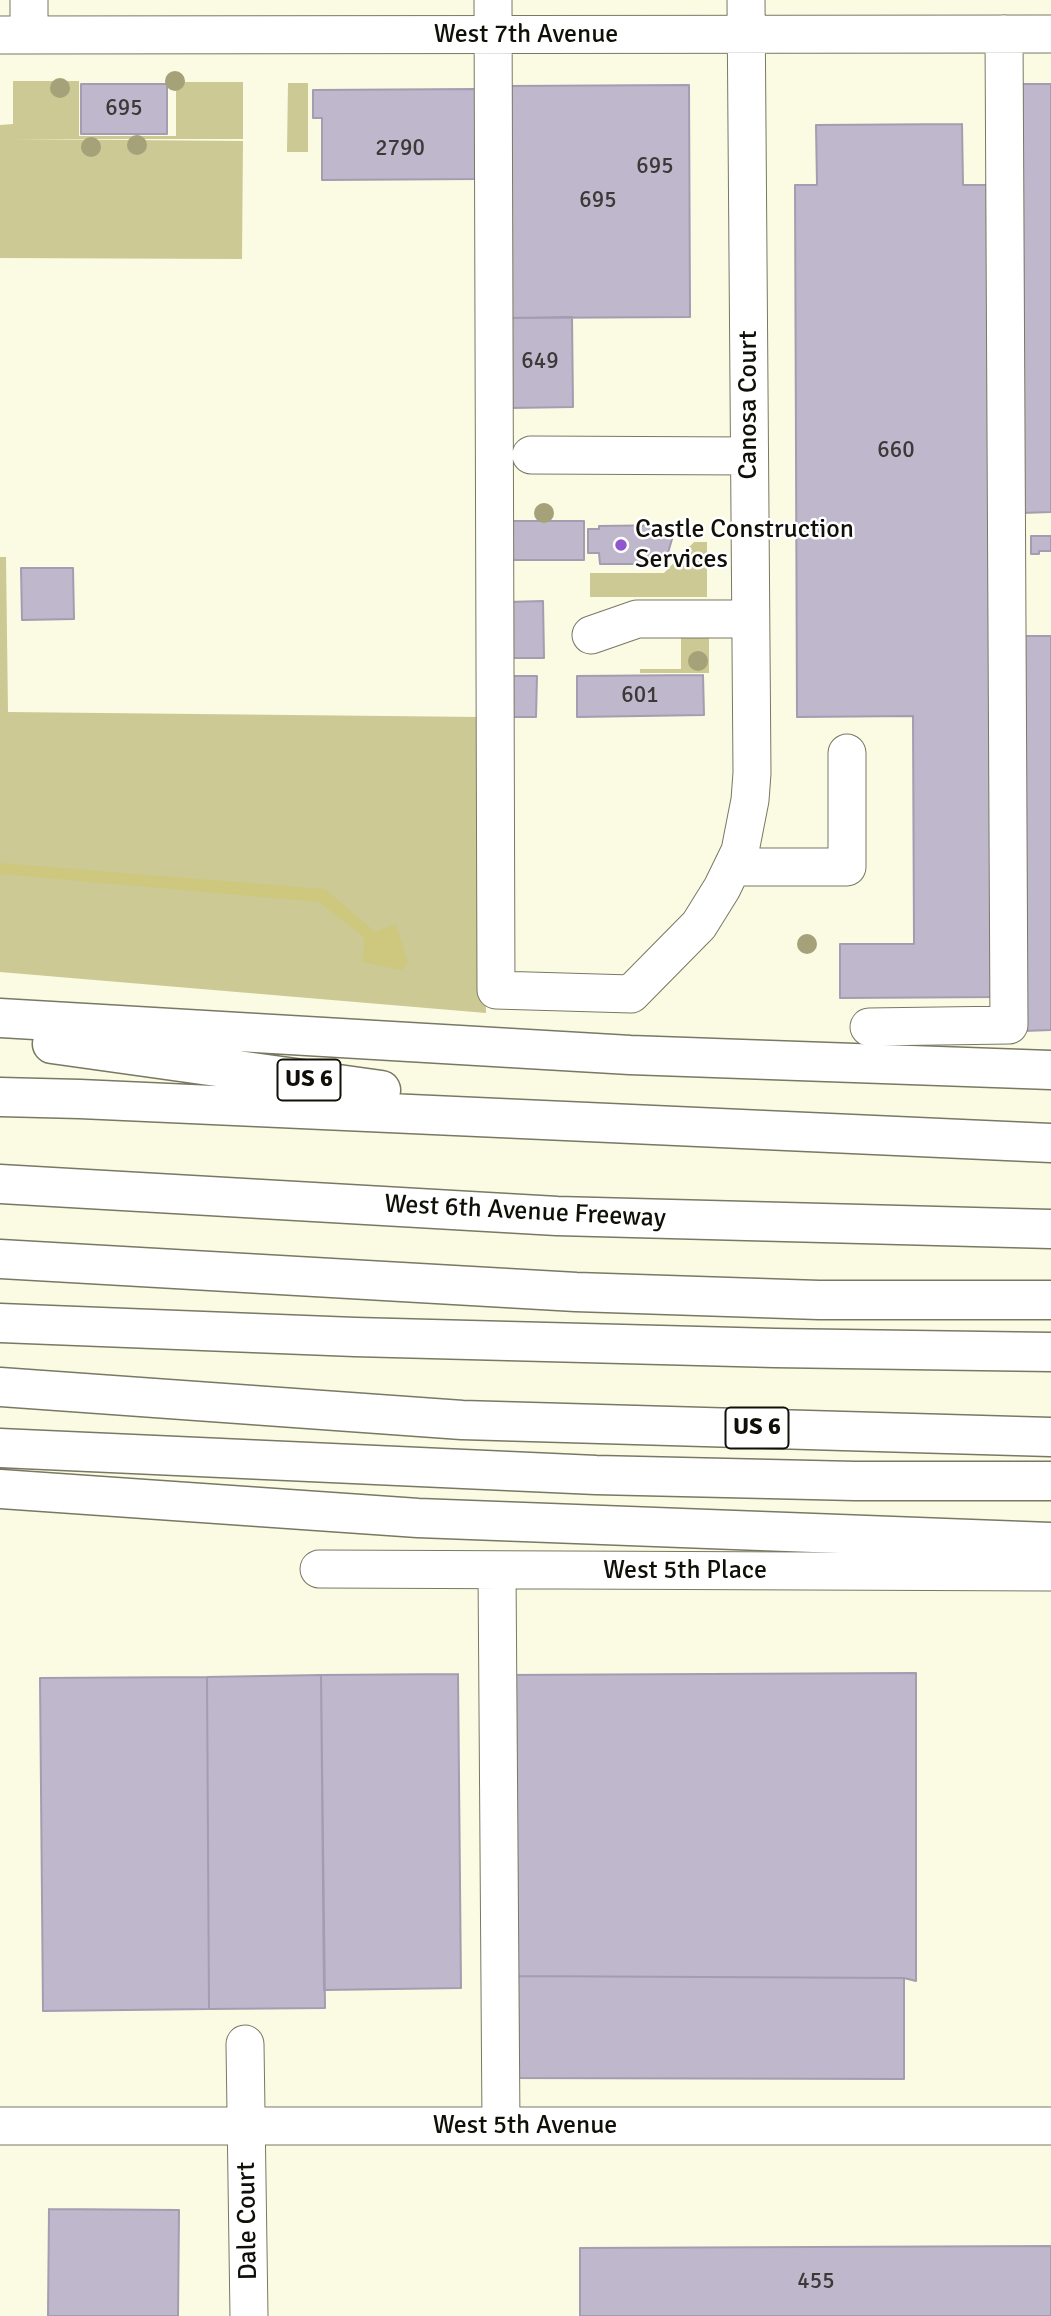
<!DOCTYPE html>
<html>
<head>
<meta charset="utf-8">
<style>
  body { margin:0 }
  canvas { display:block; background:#fbfae3 }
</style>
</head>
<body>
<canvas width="1051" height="2316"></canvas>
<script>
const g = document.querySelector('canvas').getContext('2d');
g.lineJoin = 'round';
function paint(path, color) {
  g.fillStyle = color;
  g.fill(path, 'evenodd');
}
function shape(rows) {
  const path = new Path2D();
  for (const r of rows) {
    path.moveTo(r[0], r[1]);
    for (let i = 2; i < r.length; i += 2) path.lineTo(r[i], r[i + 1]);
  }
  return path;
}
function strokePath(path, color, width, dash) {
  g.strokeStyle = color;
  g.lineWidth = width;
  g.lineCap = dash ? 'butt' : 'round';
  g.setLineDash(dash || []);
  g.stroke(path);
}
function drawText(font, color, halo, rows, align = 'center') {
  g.font = font + ' Signika,sans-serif';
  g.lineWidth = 5;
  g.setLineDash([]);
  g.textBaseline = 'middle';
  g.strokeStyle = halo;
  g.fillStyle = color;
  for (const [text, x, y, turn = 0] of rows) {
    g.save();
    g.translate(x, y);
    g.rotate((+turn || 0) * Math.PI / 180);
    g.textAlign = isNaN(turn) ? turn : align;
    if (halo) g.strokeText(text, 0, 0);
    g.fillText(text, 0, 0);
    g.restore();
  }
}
const green = shape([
  [13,81,79,81,79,136,176,136,176,82,243,82,243,139,12,139,243,141,242,259,0,258,0,125,13,124],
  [288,83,308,83,308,152,287,152],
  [694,542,707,542,707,597,590,597,590,573,664,573],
  [0,557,6,557,8,712,480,717,486,1013,0,972],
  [681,622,709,622,709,673,640,673,640,669,681,669]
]);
const water = shape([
  [0,863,325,889,375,932,396,924,408,963,401,970,362,962,365,938,319,902,0,874]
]);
const building = shape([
  [81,84,167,84,167,134,81,134,81,84],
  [1018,84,1051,84,1051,512,1021,513,1018,84],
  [689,85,690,317,508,318,506,86,689,85],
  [477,89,477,179,322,180,322,118,313,118,313,90,477,89],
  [962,124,963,185,996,185,999,997,840,998,840,944,914,944,913,716,797,717,795,185,817,185,816,125,962,124],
  [572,317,573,407,509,408,508,318,572,317],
  [509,521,584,521,584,560,509,560,509,521],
  [676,525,668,553,664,553,664,564,600,564,599,553,588,553,588,529,599,529,599,526,676,525],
  [1031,536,1051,536,1051,551,1039,551,1039,554,1031,554,1031,536],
  [21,568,73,568,74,619,22,620,21,568],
  [543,601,544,658,509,658,508,602,543,601],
  [1021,636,1051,636,1051,1030,1023,1031,1021,636],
  [703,675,704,715,577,717,577,676,703,675],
  [512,676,537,676,536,717,511,717,512,676],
  [916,1673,916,1981,904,1978,506,1976,503,1675,916,1673],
  [458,1674,461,1988,324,1990,321,1675,458,1674],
  [321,1675,325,2008,209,2009,207,1677,321,1675],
  [207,1677,209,2009,43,2011,40,1678,207,1677],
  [506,1976,904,1978,904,2079,506,2078,506,1976],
  [49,2209,179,2210,178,2316,48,2316,49,2209],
  [1051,2246,1051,2316,580,2316,580,2248,1051,2246]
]);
const minor = shape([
  [29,0,29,35],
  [493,0,496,990,631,994,699,925,722,888,740,851,750,800,752,773,746,0],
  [0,35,1051,34],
  [531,455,749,456],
  [591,635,637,619,750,619],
  [733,867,847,867,847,753],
  [869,1027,1009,1025,1004,34],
  [319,1569,1051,1572],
  [497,1570,501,2126],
  [245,2044,249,2316],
  [0,2126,1051,2126]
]);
const highway = shape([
  [0,1018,630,1055,1051,1070],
  [52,1044,381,1090],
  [0,1097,80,1099,1051,1143],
  [0,1184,557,1216,1051,1229],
  [0,1259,576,1292,819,1300,1051,1300],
  [0,1323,355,1337,775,1348,1051,1352],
  [0,1387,462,1420,1051,1437],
  [0,1448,596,1475,855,1481,1051,1481],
  [0,1489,418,1518,1051,1542]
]);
const trees = [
  [175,81],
  [60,88],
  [137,145],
  [91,147],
  [544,513],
  [698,661],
  [807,944]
];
const markers = [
  [621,545,7,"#9056cd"]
];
const numberNames = [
  ["695",124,109],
  ["2790",400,149],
  ["695",655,167],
  ["695",598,201],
  ["649",540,362],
  ["660",896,451],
  ["601",640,696],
  ["455",816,2282]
];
const shields = [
  [309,1080,63],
  [757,1428,63]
];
const shieldNames = [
  ["US 6",309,1080],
  ["US 6",757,1428]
];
const streetNames = [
  ["West 7th Avenue",526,35],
  ["Canosa Court",749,405,-90],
  ["West 6th Avenue Freeway",525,1212,3],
  ["West 5th Place",685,1571],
  ["West 5th Avenue",525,2126],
  ["Dale Court",248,2221,-91]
];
const poiNames = [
  ["Castle Construction",635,530],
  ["Services",635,560]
];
paint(green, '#ccc995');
paint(water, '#cdc87e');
paint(building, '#bfb7cb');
strokePath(building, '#a49cb0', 2);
strokePath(minor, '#797864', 39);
strokePath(highway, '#797864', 41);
strokePath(minor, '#fff', 37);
strokePath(highway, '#fff', 38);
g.fillStyle = '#a5a179';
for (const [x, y] of trees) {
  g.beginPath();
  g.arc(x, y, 10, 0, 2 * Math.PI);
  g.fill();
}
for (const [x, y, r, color] of markers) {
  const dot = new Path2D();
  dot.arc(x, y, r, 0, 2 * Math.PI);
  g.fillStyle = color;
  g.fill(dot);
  strokePath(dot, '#fff', 2.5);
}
drawText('23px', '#3c3939', null, numberNames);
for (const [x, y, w] of shields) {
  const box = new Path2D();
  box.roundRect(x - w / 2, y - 20.5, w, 41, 5);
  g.fillStyle = '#fff';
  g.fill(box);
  strokePath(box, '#100f08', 2);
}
drawText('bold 24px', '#100f08', null, shieldNames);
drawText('26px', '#100f08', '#fff', streetNames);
drawText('26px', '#100f08', '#fff', poiNames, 'left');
</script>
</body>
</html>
